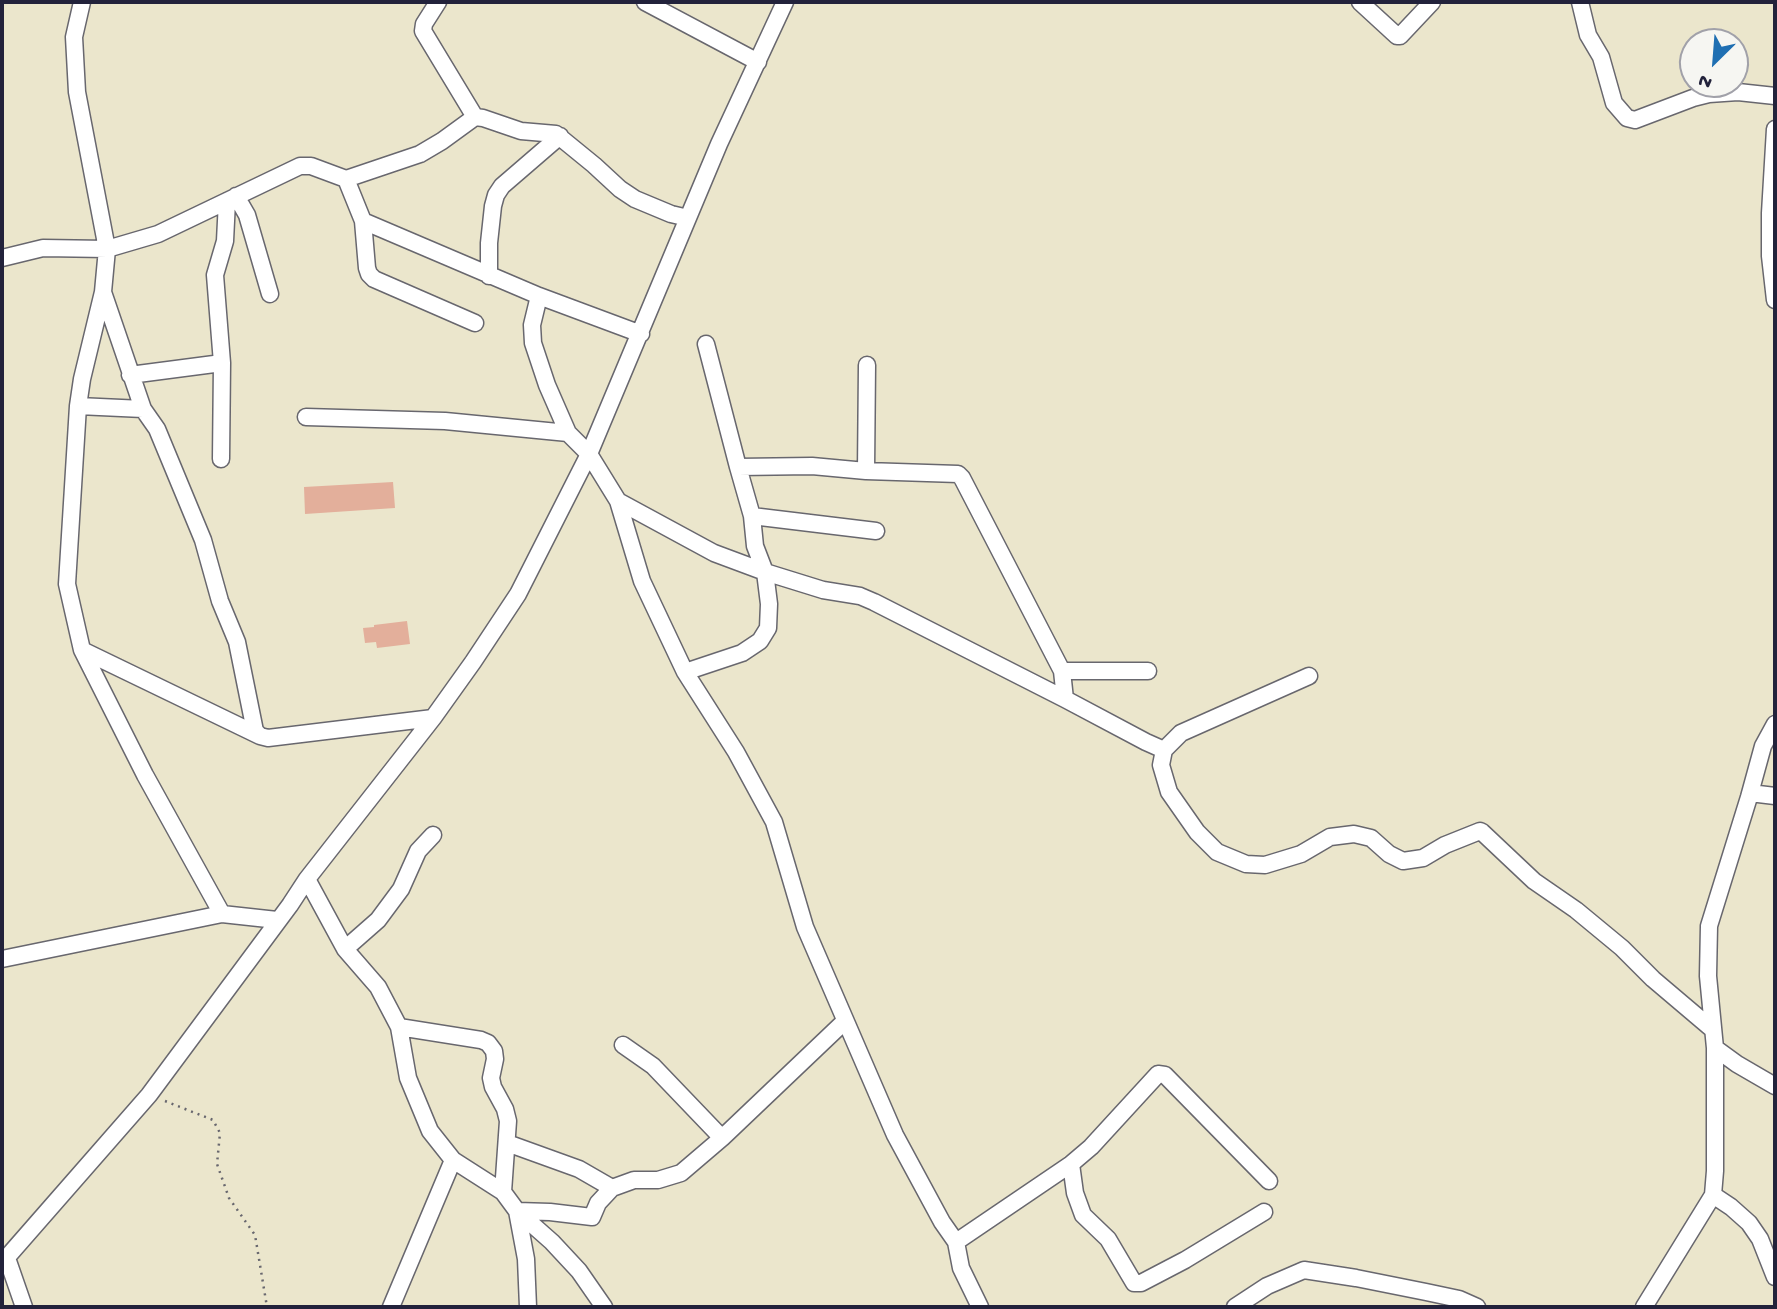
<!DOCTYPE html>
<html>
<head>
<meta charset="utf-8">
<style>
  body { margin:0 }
  #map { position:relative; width:1777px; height:1309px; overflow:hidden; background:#ebe6cc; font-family:"Gochi Hand",sans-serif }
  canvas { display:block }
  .frame { position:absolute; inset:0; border:4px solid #22223b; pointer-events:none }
  .north { position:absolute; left:1679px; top:28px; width:70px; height:70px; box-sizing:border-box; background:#f6f6f2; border:2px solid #a1a1a9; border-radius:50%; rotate:205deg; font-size:19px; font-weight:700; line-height:28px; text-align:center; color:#22223b }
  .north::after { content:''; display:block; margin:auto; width:24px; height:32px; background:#1f6fb2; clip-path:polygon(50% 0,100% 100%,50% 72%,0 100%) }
</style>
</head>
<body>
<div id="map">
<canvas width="1777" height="1309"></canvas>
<div class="frame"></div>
<div class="north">N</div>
</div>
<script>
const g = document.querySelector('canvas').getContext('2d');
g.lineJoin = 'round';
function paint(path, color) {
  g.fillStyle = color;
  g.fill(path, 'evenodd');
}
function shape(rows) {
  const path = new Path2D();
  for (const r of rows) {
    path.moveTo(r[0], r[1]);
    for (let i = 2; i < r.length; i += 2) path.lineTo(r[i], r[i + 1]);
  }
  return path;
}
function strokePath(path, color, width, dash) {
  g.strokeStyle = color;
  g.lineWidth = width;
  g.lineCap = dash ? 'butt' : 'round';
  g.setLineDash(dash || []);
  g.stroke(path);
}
const building = shape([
  [393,482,395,508,305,514,304,487],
  [407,621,410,644,377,648,376,642,365,643,363,628,374,627,374,625]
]);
const path = shape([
  [165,1101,213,1120,220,1133,217,1164,229,1198,255,1235,267,1307]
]);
const minor = shape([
  [82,2,74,37,77,92,107,249,103,292,143,409,157,429,203,540,220,601,237,642,255,731,260,736,268,738,433,718],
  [438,2,424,24,423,31,475,117],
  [645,2,758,62],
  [1360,2,1397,36,1400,36,1432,2],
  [1580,2,1588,35,1601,57,1614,103,1627,118,1635,120,1693,98,1709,94,1738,92,1775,96],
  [1775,129,1770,213,1770,256,1775,300],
  [346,179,363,221,367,268,369,274,374,279,475,323],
  [236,196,247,215,270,294],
  [363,221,539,296,641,334],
  [2,258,43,248,107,249,158,234,300,166,311,166,346,179,420,154,442,141,475,117,483,118,521,131,556,134,594,165,620,189,635,199,671,214,688,218],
  [489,276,489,243,493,206,496,195,502,186,560,136],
  [103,292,82,379,78,406,67,584,82,650,260,736],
  [539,296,532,325,533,343,547,385,568,433,589,454,618,501,642,581,685,672,736,752,774,822,805,927,895,1135,942,1222,956,1242,961,1268,980,1307],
  [130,375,222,363],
  [78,406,143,409],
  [306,417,445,421,568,433],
  [221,459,222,363,215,275,225,241,227,201],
  [738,467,812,466,866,471,958,474,962,478,1062,671,1065,699],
  [866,471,867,365],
  [618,501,714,553,765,572,823,590,860,596,874,602,1065,699,1146,742,1164,750,1181,733,1309,676],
  [752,516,876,531],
  [82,650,145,775,222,914],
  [1062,671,1148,671],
  [685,672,742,653,760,641,768,628,769,604,765,572,755,546,752,516,738,467,706,344],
  [1775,724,1763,746,1749,797,1709,926,1708,976,1715,1048,1715,1171,1713,1195,1731,1207,1749,1223,1760,1239,1775,1277],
  [1164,750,1161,765,1169,792,1197,832,1217,852,1246,864,1265,865,1301,854,1330,837,1354,834,1371,838,1389,854,1403,861,1423,858,1445,845,1480,831,1482,832,1534,881,1576,910,1622,948,1653,979,1712,1029],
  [1750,793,1775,796],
  [307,879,345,949,378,987,399,1027,408,1078,430,1131,453,1160,503,1192,517,1211,552,1242,579,1271,604,1307],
  [345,949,378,920,401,889,418,851,433,835],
  [2,959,222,914,277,920],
  [399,1027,481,1040,488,1043,494,1051,495,1059,491,1078,493,1087,505,1109,508,1121,503,1192],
  [623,1045,653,1066,722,1138],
  [1715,1048,1737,1064,1775,1086],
  [507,1143,579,1169,612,1188],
  [1071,1164,1075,1193,1083,1215,1108,1239,1134,1283,1141,1283,1185,1260,1264,1212],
  [956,1242,1071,1164,1091,1147,1158,1074,1165,1075,1269,1181],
  [7,1258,24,1307],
  [2,1263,149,1095,290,905,307,879,433,718,473,662,518,594,589,454,719,144,785,2],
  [391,1307,453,1160],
  [528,1307,526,1259,517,1211,550,1212,592,1217,598,1203,612,1188,634,1180,658,1180,681,1173,722,1138,845,1021],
  [1235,1307,1267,1286,1304,1270,1356,1278,1426,1292,1459,1299,1477,1307],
  [1644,1307,1713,1195]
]);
paint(building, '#e3af9b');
strokePath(minor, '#68676e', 19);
strokePath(path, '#68676e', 2.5, [2, 5]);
strokePath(minor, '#fff', 16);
</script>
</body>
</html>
